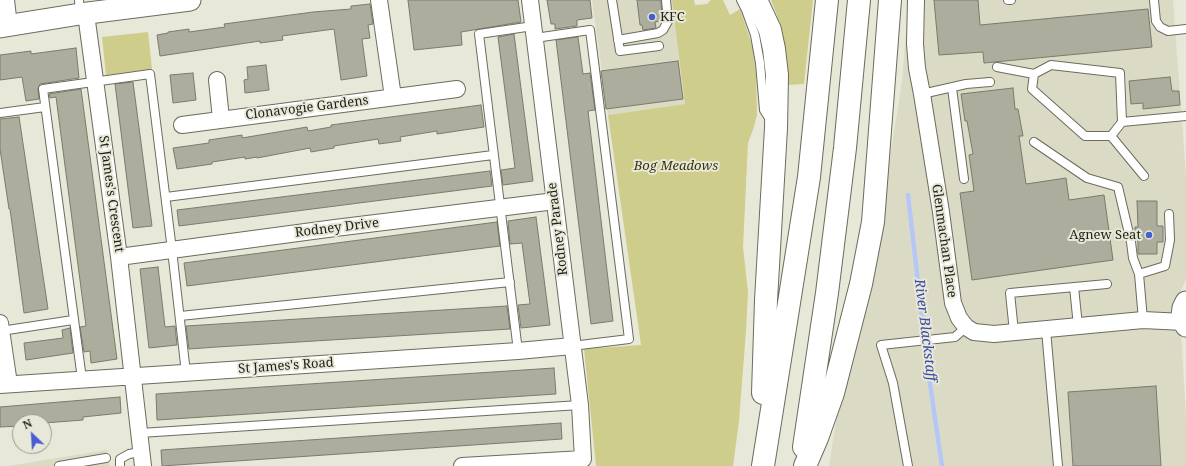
<!DOCTYPE html>
<html>
<head>
<meta charset="utf-8">
<style>
  body { margin:0 }
  #map { position:relative; width:1186px; height:466px; overflow:hidden; background:#e8e8d8; font-family:"Noto Serif",serif }
  canvas { display:block }
  .north { position:absolute; left:12px; top:414px; width:40px; height:40px; box-sizing:border-box; background:#e8e8d8; border:1px solid #98988d; border-radius:50%; rotate:335deg; font-size:11px; font-weight:700; line-height:16px; text-align:center; color:#21211c }
  .north::after { content:''; display:block; margin:auto; width:14px; height:18px; background:#475ed2; clip-path:polygon(50% 0,100% 100%,50% 72%,0 100%) }
</style>
</head>
<body>
<div id="map">
<canvas width="1186" height="466"></canvas>
<div class="north">N</div>
</div>
<script>
const g = document.querySelector('canvas').getContext('2d');
g.lineJoin = 'round';
function paint(path, color) {
  g.fillStyle = color;
  g.fill(path, 'evenodd');
}
function shape(rows) {
  const path = new Path2D();
  for (const r of rows) {
    path.moveTo(r[0], r[1]);
    for (let i = 2; i < r.length; i += 2) path.lineTo(r[i], r[i + 1]);
  }
  return path;
}
function strokePath(path, color, width, dash) {
  g.strokeStyle = color;
  g.lineWidth = width;
  g.lineCap = dash ? 'butt' : 'round';
  g.setLineDash(dash || []);
  g.stroke(path);
}
function drawText(font, color, halo, rows, align = 'center') {
  g.font = font + ' "Noto Serif",serif';
  g.lineWidth = 4;
  g.setLineDash([]);
  g.textBaseline = 'middle';
  g.strokeStyle = halo;
  g.fillStyle = color;
  for (const [text, x, y, turn = 0] of rows) {
    g.save();
    g.translate(x, y);
    g.rotate((+turn || 0) * Math.PI / 180);
    g.textAlign = isNaN(turn) ? turn : align;
    if (halo) g.strokeText(text, 0, 0);
    g.fillText(text, 0, 0);
    g.restore();
  }
}
const built = shape([
  [592,0,672,0,686,104,608,115],
  [909,0,1173,0,1186,176,1186,279,1179,295,1186,418,1186,466,829,466,839,402,876,248,902,81],
  [107,450,110,466,8,466]
]);
const green = shape([
  [672,0,694,0,695,5,707,4,711,0,723,0,730,15,740,9,753,48,756,74,757,115,753,130,748,143,743,247,748,292,746,331,739,421,733,466,596,466,584,349,641,345,608,115,685,104],
  [771,0,813,0,804,84,788,85,787,61,782,29],
  [148,32,152,69,106,75,102,37]
]);
const stream = shape([
  [908,195,928,370,942,466]
]);
const building = shape([
  [408,0,518,0,521,22,461,32,462,45,414,50,408,0],
  [547,0,590,0,592,18,577,20,577,26,555,29,555,24,551,24,547,0],
  [637,0,661,0,662,20,662,21,655,22,656,28,643,30,642,25,640,25,637,0],
  [934,0,978,0,980,25,1148,9,1152,47,984,63,983,52,939,55,934,0],
  [370,4,373,24,368,25,370,38,362,39,367,76,341,80,334,29,282,36,283,40,260,43,260,41,160,56,157,35,168,33,168,32,189,29,189,32,225,27,224,24,313,12,351,9,351,6,370,4],
  [514,34,533,181,503,185,501,170,515,168,498,37,514,34],
  [578,37,583,74,590,73,595,110,588,111,613,321,591,324,556,40,578,37],
  [76,48,79,78,40,84,38,89,39,99,26,101,22,77,0,80,0,55,31,51,31,54,76,48],
  [678,61,683,99,606,109,601,71,678,61],
  [266,65,269,90,245,93,244,80,248,79,247,67,266,65],
  [193,73,196,100,173,103,170,75,193,73],
  [1170,77,1172,91,1179,91,1180,105,1143,109,1143,103,1131,104,1129,81,1170,77],
  [133,82,152,226,133,228,115,84,133,82],
  [1013,88,1015,109,1018,109,1023,136,1019,136,1026,184,1066,178,1069,200,1104,195,1113,260,972,280,960,193,974,191,969,155,973,154,967,121,965,121,961,94,1013,88],
  [81,89,117,359,91,363,90,351,84,352,80,327,86,326,56,97,50,98,49,94,81,89],
  [481,105,484,127,437,134,437,131,400,137,401,141,379,144,378,139,334,146,334,148,311,152,310,148,257,158,257,157,245,159,245,157,212,162,212,164,177,169,173,148,209,143,209,140,242,135,242,138,307,127,308,131,331,127,331,125,353,122,481,105],
  [19,117,48,309,24,313,10,209,9,209,0,149,0,119,19,117],
  [490,171,492,186,179,226,177,210,490,171],
  [1137,201,1157,201,1157,226,1163,226,1163,242,1157,242,1157,254,1138,254,1138,242,1135,235,1135,227,1138,227,1137,201],
  [536,217,550,325,521,328,518,305,530,304,522,243,510,244,508,221,536,217],
  [497,222,500,246,187,286,184,263,497,222],
  [158,267,165,327,175,326,177,345,149,348,140,269,158,267],
  [507,306,510,329,217,347,189,349,186,326,507,306],
  [70,328,73,353,26,360,24,343,63,338,62,330,70,328],
  [554,368,556,394,157,420,156,394,554,368],
  [1156,386,1161,466,1073,466,1068,392,1156,386],
  [120,397,121,413,83,417,83,420,44,423,44,422,20,422,20,426,0,427,0,407,120,397],
  [561,423,562,439,162,466,161,450,561,423]
]);
const service = shape([
  [79,0,80,14],
  [612,0,620,51,659,46],
  [741,0,746,10,755,35,760,63,764,110,771,121],
  [1008,0,1011,0],
  [1154,0,1156,21,1160,27,1168,31,1186,29],
  [535,38,590,30,628,331,629,339,572,346],
  [618,40,658,33,663,30,668,21,666,0],
  [997,67,1034,74],
  [952,88,964,179],
  [922,94,966,84,990,82],
  [0,113,45,107],
  [1122,122,1120,73,1051,65,1034,74,1032,89,1085,136,1111,136,1122,122,1186,116],
  [1111,136,1144,176],
  [1034,142,1087,178,1118,187,1131,242,1133,258,1139,274,1143,320],
  [166,197,493,155],
  [1139,274,1165,266,1170,240,1169,214],
  [1074,287,1078,326],
  [180,316,510,282],
  [1046,330,1058,466],
  [1,331,73,320],
  [1014,332,1010,293,1107,284],
  [518,351,479,34,533,26],
  [82,379,43,89,150,74,172,250,186,373],
  [140,433,580,405],
  [59,466,106,458],
  [120,466,120,459,129,454,141,452],
  [908,466,893,383,881,345,955,337,966,327]
]);
const minor = shape([
  [6,0,9,26],
  [379,0,393,97],
  [916,0,915,44,917,68,922,94,941,212,953,303,959,318,966,327,974,332,994,334,1143,320,1184,322],
  [86,14,119,257,143,466],
  [217,80,221,119],
  [182,125,457,89],
  [119,257,335,228,555,201],
  [0,323,9,384],
  [0,385,518,351,572,346],
  [462,466,583,459,580,405,530,0]
]);
const tertiary = shape([
  [0,27,80,14,190,0],
  [1186,302,1183,308,1182,316,1186,326]
]);
const motorway = shape([
  [756,0,770,30,774,49,777,75,776,128,766,300,763,393],
  [804,447,827,293,845,148,859,0],
  [763,466,809,177,827,0],
  [805,466,817,438,833,393,861,284,873,222,890,0]
]);
const markers = [
  [652,17,4,"#475ed2"],
  [1149,235,4,"#475ed2"]
];
const poiNames = [
  ["KFC",660,17],
  ["Agnew Seat",1141,235,"right"]
];
const streetNames = [
  ["Clonavogie Gardens",307,108,-7],
  ["St James's Crescent",111,194,82],
  ["Rodney Drive",337,228,-7],
  ["Rodney Parade",558,229,-97],
  ["Glenmachan Place",944,241,82],
  ["St James's Road",286,366,-4]
];
const parkNames = [
  ["Bog Meadows",676,166]
];
const waterNames = [
  ["River Blackstaff",925,330,83]
];
paint(built, '#dbdbc5');
paint(green, '#cfcd8c');
strokePath(stream, '#b7c7f5', 4.5);
paint(building, '#adad9e');
strokePath(building, '#7b7b6d', 1);
strokePath(service, '#6c6b5e', 10);
strokePath(minor, '#6c6b5e', 18);
strokePath(tertiary, '#6c6b5e', 23);
strokePath(motorway, '#6c6b5e', 24);
strokePath(service, '#fff', 8);
strokePath(minor, '#fff', 16);
strokePath(tertiary, '#fff', 21);
strokePath(motorway, '#fff', 22);
for (const [x, y, r, color] of markers) {
  const dot = new Path2D();
  dot.arc(x, y, r, 0, 2 * Math.PI);
  g.fillStyle = color;
  g.fill(dot);
  strokePath(dot, '#e8e8d8', 1.5);
}
drawText('13px', '#21211c', '#e8e8d8', poiNames, 'left');
drawText('13px', '#21211c', '#e8e8d8', streetNames);
drawText('italic 13px', '#35340c', '#e8e8d8', parkNames);
drawText('italic 14px', '#394ba3', '#e8e8d8', waterNames);
</script>
</body>
</html>
